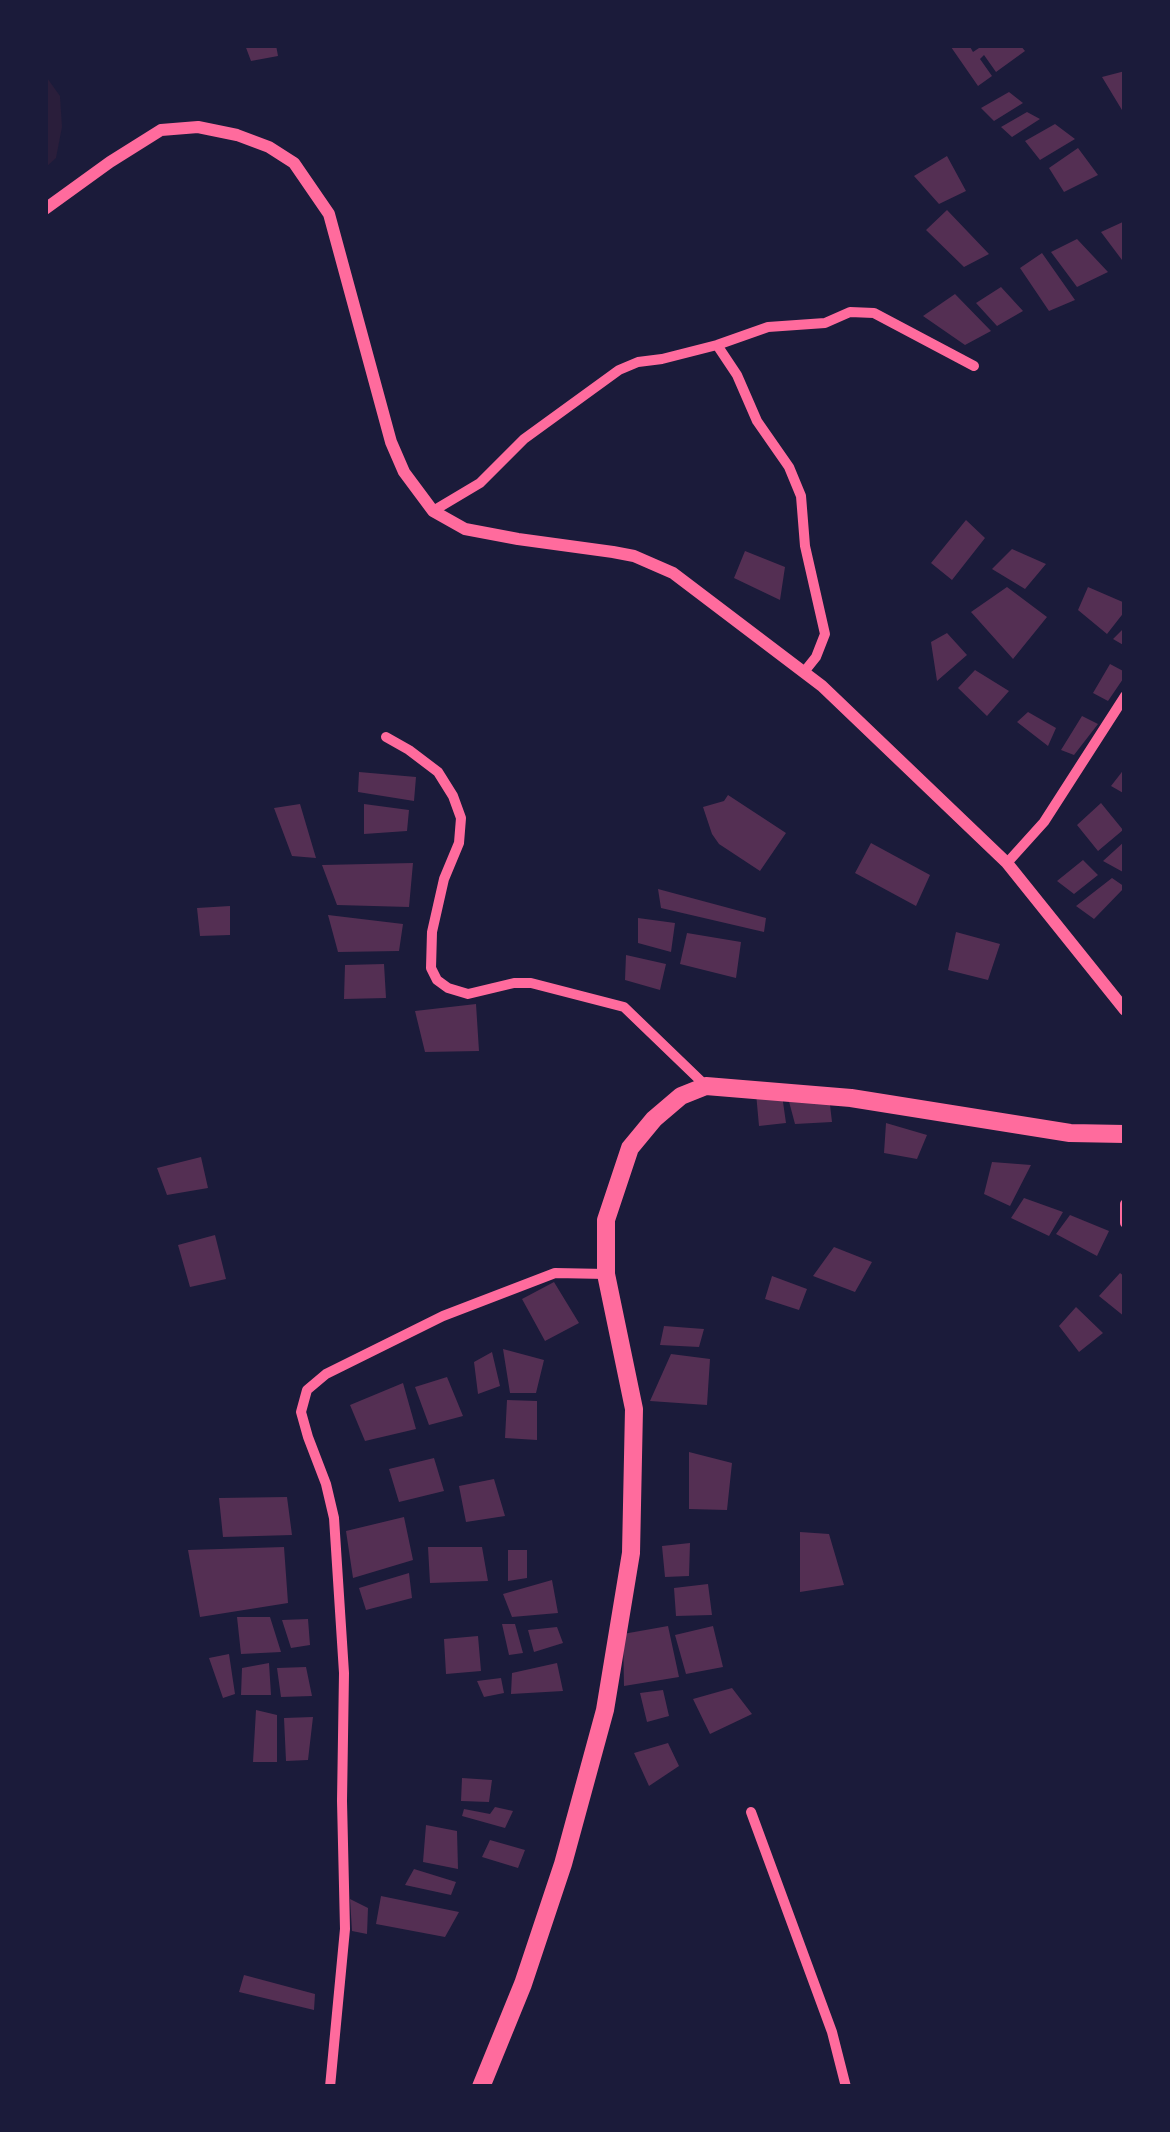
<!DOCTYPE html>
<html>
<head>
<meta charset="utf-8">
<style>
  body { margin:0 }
  #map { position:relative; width:1170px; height:2132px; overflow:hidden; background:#1b1b3a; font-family:Quicksand,sans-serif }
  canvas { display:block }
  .frame { position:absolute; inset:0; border:48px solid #1b1b3a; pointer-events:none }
</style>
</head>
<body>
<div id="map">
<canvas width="1170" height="2132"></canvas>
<div class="frame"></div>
</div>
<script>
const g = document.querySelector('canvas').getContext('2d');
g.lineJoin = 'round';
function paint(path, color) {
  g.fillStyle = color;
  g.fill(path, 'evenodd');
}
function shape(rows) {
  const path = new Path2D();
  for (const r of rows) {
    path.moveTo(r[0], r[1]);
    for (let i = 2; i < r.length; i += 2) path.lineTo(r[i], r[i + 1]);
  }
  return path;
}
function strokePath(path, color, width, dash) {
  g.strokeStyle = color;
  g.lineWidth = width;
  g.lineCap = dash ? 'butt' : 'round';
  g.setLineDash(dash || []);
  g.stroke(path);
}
const green = shape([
  [45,75,60,96,62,127,56,158,45,168]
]);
const building = shape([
  [245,45,276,45,278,56,251,61],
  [954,45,969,45,973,52,979,48,977,45,1020,45,1025,51,996,72,984,55,980,59,992,76,978,86,951,47],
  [1125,71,1125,115,1102,77],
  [1009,92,1023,103,994,121,981,108],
  [1027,112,1040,119,1012,137,1001,127],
  [1055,124,1075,139,1040,160,1025,141],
  [1078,148,1098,175,1064,192,1049,168],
  [947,156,966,191,939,204,914,176],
  [947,210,989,254,964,267,926,230],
  [1125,221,1125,264,1101,232],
  [1077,239,1108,272,1077,287,1051,252],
  [1042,253,1075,300,1049,311,1020,268],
  [1001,287,1023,311,997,326,976,303],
  [955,294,991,331,965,345,923,316],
  [966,520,985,538,952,580,931,563],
  [1012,549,1046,564,1025,589,992,569],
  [745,551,785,567,780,600,734,578],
  [1007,587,1047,617,1013,659,971,612],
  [1088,587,1125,603,1125,611,1107,634,1078,610],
  [1125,627,1125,646,1113,639],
  [947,633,967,655,937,681,931,642],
  [1110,664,1125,672,1125,676,1108,701,1093,693],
  [975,670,1009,691,987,716,958,688],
  [1028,712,1056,728,1048,746,1017,722],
  [1082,716,1098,724,1074,755,1061,750],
  [1125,768,1125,794,1111,786],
  [359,772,416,777,414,801,358,792],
  [728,795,786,833,760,871,719,844,712,834,703,807,724,801],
  [1101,803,1123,830,1098,851,1077,825],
  [300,804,316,858,292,856,274,808],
  [364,804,409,810,407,831,364,834],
  [1125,841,1125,871,1123,872,1103,861],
  [871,843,930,875,916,906,855,873],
  [1083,860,1098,875,1074,894,1057,881],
  [413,863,409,907,337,905,322,865],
  [1112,878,1125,887,1094,919,1076,906],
  [658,889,766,918,764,932,661,908],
  [230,906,230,935,200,936,197,908],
  [328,915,403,924,399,951,338,952],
  [638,918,675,923,671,952,638,943],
  [956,932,1000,944,988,980,948,970],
  [687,933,741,942,736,978,680,964],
  [626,955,666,964,660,990,625,980],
  [384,964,386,998,344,999,345,965],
  [476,1004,479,1051,425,1052,415,1011],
  [781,1088,786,1123,759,1126,756,1093],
  [828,1088,832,1122,795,1124,787,1094],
  [886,1123,927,1135,917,1159,884,1153],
  [201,1157,208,1188,167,1195,157,1168],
  [992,1162,1031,1165,1010,1206,984,1194],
  [1024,1198,1063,1212,1049,1236,1011,1218],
  [1070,1215,1109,1231,1097,1256,1056,1234],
  [215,1235,226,1279,190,1287,178,1245],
  [834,1247,872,1262,855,1292,813,1276],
  [1120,1273,1125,1277,1125,1317,1099,1296],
  [772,1276,807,1289,799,1310,765,1299],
  [554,1282,579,1323,545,1341,522,1299],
  [1076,1307,1103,1333,1079,1352,1059,1326],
  [664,1326,704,1329,699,1347,660,1345],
  [503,1349,544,1360,536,1393,510,1393],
  [492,1352,500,1386,478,1394,474,1362],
  [671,1354,710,1359,707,1405,650,1401],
  [447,1377,463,1416,429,1425,415,1387],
  [403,1383,416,1429,365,1441,350,1405],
  [507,1400,537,1401,537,1440,505,1438],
  [689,1452,732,1463,727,1510,689,1509],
  [434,1458,444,1491,399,1502,389,1469],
  [494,1479,505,1516,466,1522,459,1486],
  [287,1497,292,1535,223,1537,219,1498],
  [404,1517,413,1560,353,1578,346,1531],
  [800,1532,829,1534,844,1585,800,1592],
  [690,1543,689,1576,665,1577,662,1546],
  [284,1547,288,1603,200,1617,188,1550],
  [428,1547,482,1547,488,1581,430,1583],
  [508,1550,527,1550,527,1578,508,1581],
  [409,1573,412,1598,366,1610,359,1588],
  [552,1580,558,1613,512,1617,503,1594],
  [708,1584,712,1615,676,1616,674,1588],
  [237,1617,270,1617,281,1652,241,1654],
  [308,1619,310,1645,291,1648,282,1620],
  [502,1624,515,1624,523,1653,509,1655],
  [668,1626,679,1677,624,1686,623,1634],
  [713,1626,723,1667,686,1674,675,1635],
  [557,1627,563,1643,534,1652,528,1630],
  [478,1636,481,1671,446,1674,444,1639],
  [229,1654,235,1694,223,1698,209,1658],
  [269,1663,271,1695,241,1695,242,1668],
  [557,1663,563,1691,511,1694,512,1673],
  [306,1667,312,1696,281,1697,277,1668],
  [501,1678,504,1693,484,1697,477,1681],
  [732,1688,752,1714,710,1734,693,1699],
  [663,1690,669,1716,647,1722,640,1693],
  [256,1710,277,1715,277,1762,253,1762],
  [313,1717,308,1760,286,1761,284,1718],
  [668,1743,679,1766,649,1786,634,1753],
  [462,1778,492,1780,489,1802,461,1801],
  [495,1807,513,1811,505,1828,462,1816,464,1809,490,1814],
  [426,1825,457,1831,458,1869,423,1862],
  [490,1840,525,1850,518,1868,482,1857],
  [414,1869,456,1882,451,1895,405,1885],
  [381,1896,459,1912,445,1937,376,1924],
  [350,1899,368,1908,367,1934,352,1931],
  [244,1975,315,1994,314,2010,239,1992]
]);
const minor = shape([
  [717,345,737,375,757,421,789,467,801,496,805,546,825,634,816,657,804,672],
  [433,511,480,483,524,439,619,370,638,362,662,359,717,345,768,327,825,323,850,312,874,313,974,366],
  [386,737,409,750,438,772,453,796,461,818,459,843,444,879,432,932,431,968,437,980,448,988,468,994,514,983,531,983,624,1007,706,1086],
  [1007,863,1044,822,1125,696],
  [1125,1204,1125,1223],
  [751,1812,832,2032,846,2087],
  [330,2087,345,1929,342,1801,344,1673,334,1518,326,1484,308,1437,301,1412,307,1390,326,1374,443,1316,555,1273,606,1274]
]);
const tertiary = shape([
  [45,209,110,162,161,130,198,127,237,135,269,147,294,163,329,214,391,442,404,472,433,511,465,529,518,539,613,552,634,556,673,573,822,686,1007,863,1125,1010]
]);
const trunk = shape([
  [481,2087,523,1984,563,1864,605,1710,631,1553,634,1409,606,1274,606,1220,630,1148,654,1119,681,1096,706,1086,851,1098,1070,1133,1125,1134]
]);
paint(green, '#2a1e3b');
paint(building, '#542f53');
strokePath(minor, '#ff6b9d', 10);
strokePath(tertiary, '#ff6b9d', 12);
strokePath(trunk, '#ff6b9d', 18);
</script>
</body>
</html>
